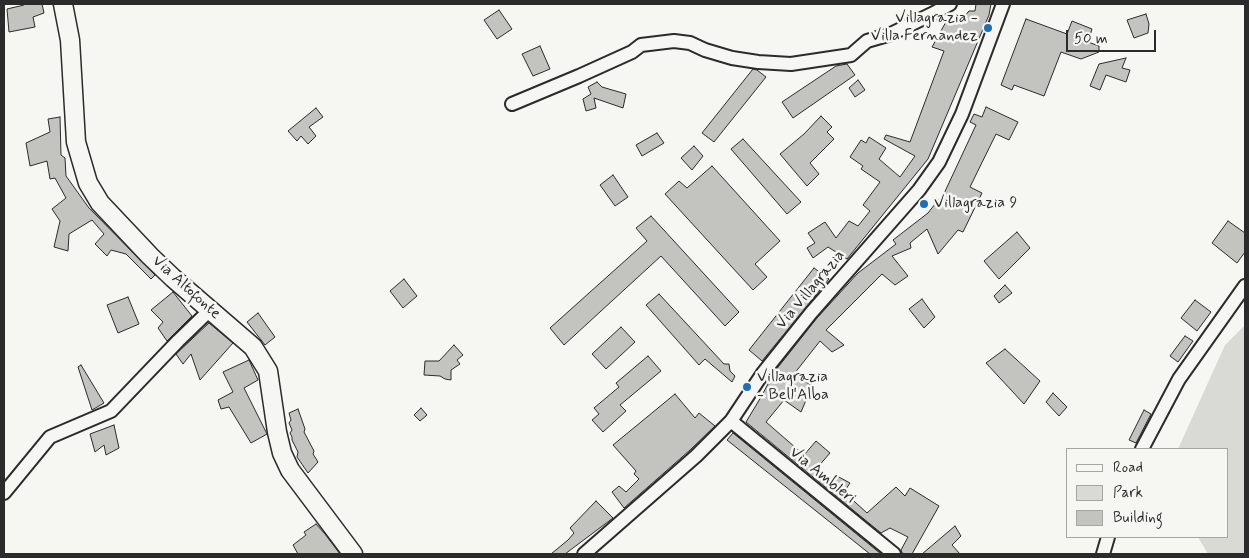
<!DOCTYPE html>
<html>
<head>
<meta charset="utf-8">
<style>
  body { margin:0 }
  #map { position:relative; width:1249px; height:558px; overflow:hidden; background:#f6f6f2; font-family:Mynerve,sans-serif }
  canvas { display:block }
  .frame { position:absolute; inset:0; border:5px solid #2b2b2b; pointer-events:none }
  .legend { position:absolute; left:1066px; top:448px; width:162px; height:90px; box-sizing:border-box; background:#f6f6f2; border:1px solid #a5a5a2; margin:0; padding:6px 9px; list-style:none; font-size:15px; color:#2b2b2b }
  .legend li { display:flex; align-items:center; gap:10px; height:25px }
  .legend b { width:25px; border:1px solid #a5a5a2 }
  .scale { position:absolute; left:1066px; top:30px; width:90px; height:22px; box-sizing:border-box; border:2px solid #2b2b2b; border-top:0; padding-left:6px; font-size:15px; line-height:18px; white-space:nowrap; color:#2b2b2b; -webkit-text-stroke:4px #f6f6f2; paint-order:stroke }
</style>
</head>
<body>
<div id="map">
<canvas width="1249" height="558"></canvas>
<div class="frame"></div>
<ul class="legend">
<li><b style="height:6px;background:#f6f6f2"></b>Road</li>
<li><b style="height:14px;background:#d9d9d5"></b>Park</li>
<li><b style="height:14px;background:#c3c3c0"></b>Building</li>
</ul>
<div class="scale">50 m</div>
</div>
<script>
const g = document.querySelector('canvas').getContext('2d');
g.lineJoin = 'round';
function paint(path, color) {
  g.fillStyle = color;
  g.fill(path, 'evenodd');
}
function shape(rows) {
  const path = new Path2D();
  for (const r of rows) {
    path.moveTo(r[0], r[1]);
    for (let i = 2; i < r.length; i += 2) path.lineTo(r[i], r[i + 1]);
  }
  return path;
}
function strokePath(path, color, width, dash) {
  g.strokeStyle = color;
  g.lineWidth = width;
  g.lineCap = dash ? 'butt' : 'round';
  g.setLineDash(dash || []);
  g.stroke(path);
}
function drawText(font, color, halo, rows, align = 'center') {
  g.font = font + ' Mynerve,sans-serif';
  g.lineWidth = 5;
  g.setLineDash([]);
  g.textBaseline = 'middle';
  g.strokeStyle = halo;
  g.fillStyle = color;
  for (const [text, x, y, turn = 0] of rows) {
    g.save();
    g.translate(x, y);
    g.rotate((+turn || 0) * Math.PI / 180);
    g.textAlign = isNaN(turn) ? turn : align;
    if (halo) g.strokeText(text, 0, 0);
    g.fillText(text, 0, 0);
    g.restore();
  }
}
const green = shape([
  [1245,325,1245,554,1208,554,1198,537,1228,537,1228,449,1178,449,1225,345]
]);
const building = shape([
  [24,4,42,4,44,13,33,17,35,27,9,32,7,9,24,5,24,4],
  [976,4,991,4,989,15,928,159,847,259,828,247,813,258,807,248,815,243,808,233,825,222,836,238,849,221,858,226,870,211,863,205,880,182,861,169,863,166,850,157,861,140,866,143,869,137,886,148,879,159,900,177,915,156,884,139,886,135,910,142,944,51,932,47,947,20,958,24,969,11,975,11,976,4],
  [499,10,512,29,497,39,484,20,499,10],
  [1146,14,1149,24,1148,33,1134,38,1127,20,1146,14],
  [1026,19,1067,34,1072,21,1092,29,1088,42,1099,46,1099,52,1081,59,1061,52,1044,96,1014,85,1012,90,1001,85,1026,19],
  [540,46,550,69,533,76,522,54,540,46],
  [1126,58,1122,68,1130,70,1126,82,1106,75,1100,90,1090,86,1099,64,1126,58],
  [847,64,855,75,793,118,782,102,836,66,847,64],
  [753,69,757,70,766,77,714,142,702,133,753,69],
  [858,80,865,90,855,97,849,88,858,80],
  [597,82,602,87,626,94,623,108,594,98,596,108,586,111,583,99,591,94,588,87,597,82],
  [986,107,1018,122,1009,140,996,134,970,187,982,193,963,232,958,230,938,254,927,229,910,243,911,248,892,256,908,276,895,285,882,274,826,330,844,345,832,352,820,341,794,374,812,386,801,412,784,400,766,422,804,455,816,441,830,453,817,468,834,482,837,476,850,483,844,492,867,513,896,487,905,496,910,488,939,506,912,554,906,554,902,553,901,550,908,537,890,528,881,533,746,422,761,397,775,371,817,318,858,273,896,244,893,240,928,213,939,199,941,200,976,125,970,122,974,114,982,117,986,107],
  [316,108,323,117,309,127,316,136,308,144,301,136,297,141,288,131,316,108],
  [821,116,832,127,827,132,834,139,810,163,819,174,807,186,780,154,804,134,821,116],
  [60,117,61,155,65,158,66,176,89,208,155,275,151,279,126,254,111,250,107,256,95,244,104,234,92,220,69,234,68,251,54,247,60,221,52,209,66,198,55,178,50,179,47,161,30,166,26,143,50,132,48,119,60,117],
  [657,133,664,143,642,156,636,145,657,133],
  [743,139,801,202,787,214,731,149,743,139],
  [694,146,703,156,692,170,681,158,694,146],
  [712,166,780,241,755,264,767,277,753,290,665,194,679,181,687,188,712,166],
  [613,175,628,197,615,206,600,185,613,175],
  [651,216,739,312,725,326,661,256,564,345,550,328,647,241,636,228,651,216],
  [1228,221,1245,233,1245,252,1237,263,1212,243,1228,221],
  [1017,232,1030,248,999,279,984,261,1017,232],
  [814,268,829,279,762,361,749,350,814,268],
  [404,279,417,296,403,308,390,291,404,279],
  [1005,285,1012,293,999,303,994,296,1005,285],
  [173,292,192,316,167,341,158,328,163,322,151,310,173,292],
  [659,294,724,364,729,364,730,371,735,376,732,382,705,359,699,365,646,305,659,294],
  [128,297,139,324,118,333,107,305,128,297],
  [922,299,935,317,924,328,909,309,922,299],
  [1195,300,1211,312,1197,331,1181,318,1195,300],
  [258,313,275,337,265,345,247,322,258,313],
  [209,323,233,343,200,380,191,354,183,364,176,354,209,323],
  [621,327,635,342,606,369,592,354,621,327],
  [1185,336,1193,341,1178,362,1170,356,1185,336],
  [454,345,463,355,457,360,460,364,451,370,451,380,445,379,440,376,424,375,425,361,439,361,454,345],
  [1005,349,1040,381,1024,404,986,363,1005,349],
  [648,356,661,371,620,405,626,411,603,432,592,420,599,414,594,408,619,387,616,383,648,356],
  [249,360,258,380,244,388,267,434,251,443,229,407,221,409,218,400,233,392,223,372,249,360],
  [81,365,104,403,92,410,78,367,81,365],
  [1053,393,1067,407,1059,416,1046,402,1053,393],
  [675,394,695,418,699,413,715,426,690,450,624,508,612,492,619,486,626,492,639,479,634,474,636,471,613,445,675,394],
  [421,408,427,415,420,421,414,415,421,408],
  [298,409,305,429,304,432,314,451,313,454,318,462,308,473,297,457,298,452,292,440,292,437,290,433,292,430,289,423,291,420,289,413,298,409],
  [1144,410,1151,414,1136,443,1129,440,1144,410],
  [114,425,119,448,106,455,104,445,95,452,90,434,114,425],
  [733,433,881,554,870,554,727,440,733,433],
  [596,501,613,518,565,554,551,554,568,540,574,533,570,528,596,501],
  [316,524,325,534,340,554,298,554,293,545,306,535,304,532,316,524],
  [955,526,961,536,952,545,960,554,922,554,955,526]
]);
const street = shape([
  [512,104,579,76,632,52,641,45,674,41,690,43,705,50,732,58,758,62,791,64,851,55,867,41,891,34,934,13,950,4],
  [731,421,894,554],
  [1142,449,1179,379,1245,286],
  [4,493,50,437,111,411,178,341,210,310],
  [584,554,696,456,731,421,763,373,811,313,919,190,939,162,962,114,1003,4],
  [1103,554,1108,537]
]);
const secondary = shape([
  [63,4,70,40,76,142,88,183,100,203,150,256,173,278,253,347,268,371,277,432,282,453,290,470,353,554]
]);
const markers = [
  [988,28,5,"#1f6fb2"],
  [924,204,5,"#1f6fb2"],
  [747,387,5,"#1f6fb2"]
];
const poiNames = [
  ["Villagrazia -",978,19,"right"],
  ["Villa Fernandez",978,37,"right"],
  ["Villagrazia 9",934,204],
  ["Villagrazia",757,378],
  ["- Bell'Alba",757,396]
];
const streetNames = [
  ["Via Altofonte",186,288,42],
  ["Via Villagrazia",811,290,-50],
  ["Via Ambleri",822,476,39]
];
paint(green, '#d9d9d5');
paint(building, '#c3c3c0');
strokePath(building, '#2b2b2b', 1);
strokePath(street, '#2b2b2b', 16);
strokePath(secondary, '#2b2b2b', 21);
strokePath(street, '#f6f6f2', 12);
strokePath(secondary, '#f6f6f2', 18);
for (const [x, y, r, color] of markers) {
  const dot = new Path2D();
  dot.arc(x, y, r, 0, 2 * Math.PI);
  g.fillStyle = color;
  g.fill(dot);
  strokePath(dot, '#f6f6f2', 2);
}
drawText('16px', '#2b2b2b', '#f6f6f2', poiNames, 'left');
drawText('16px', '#2b2b2b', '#f6f6f2', streetNames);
</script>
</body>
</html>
